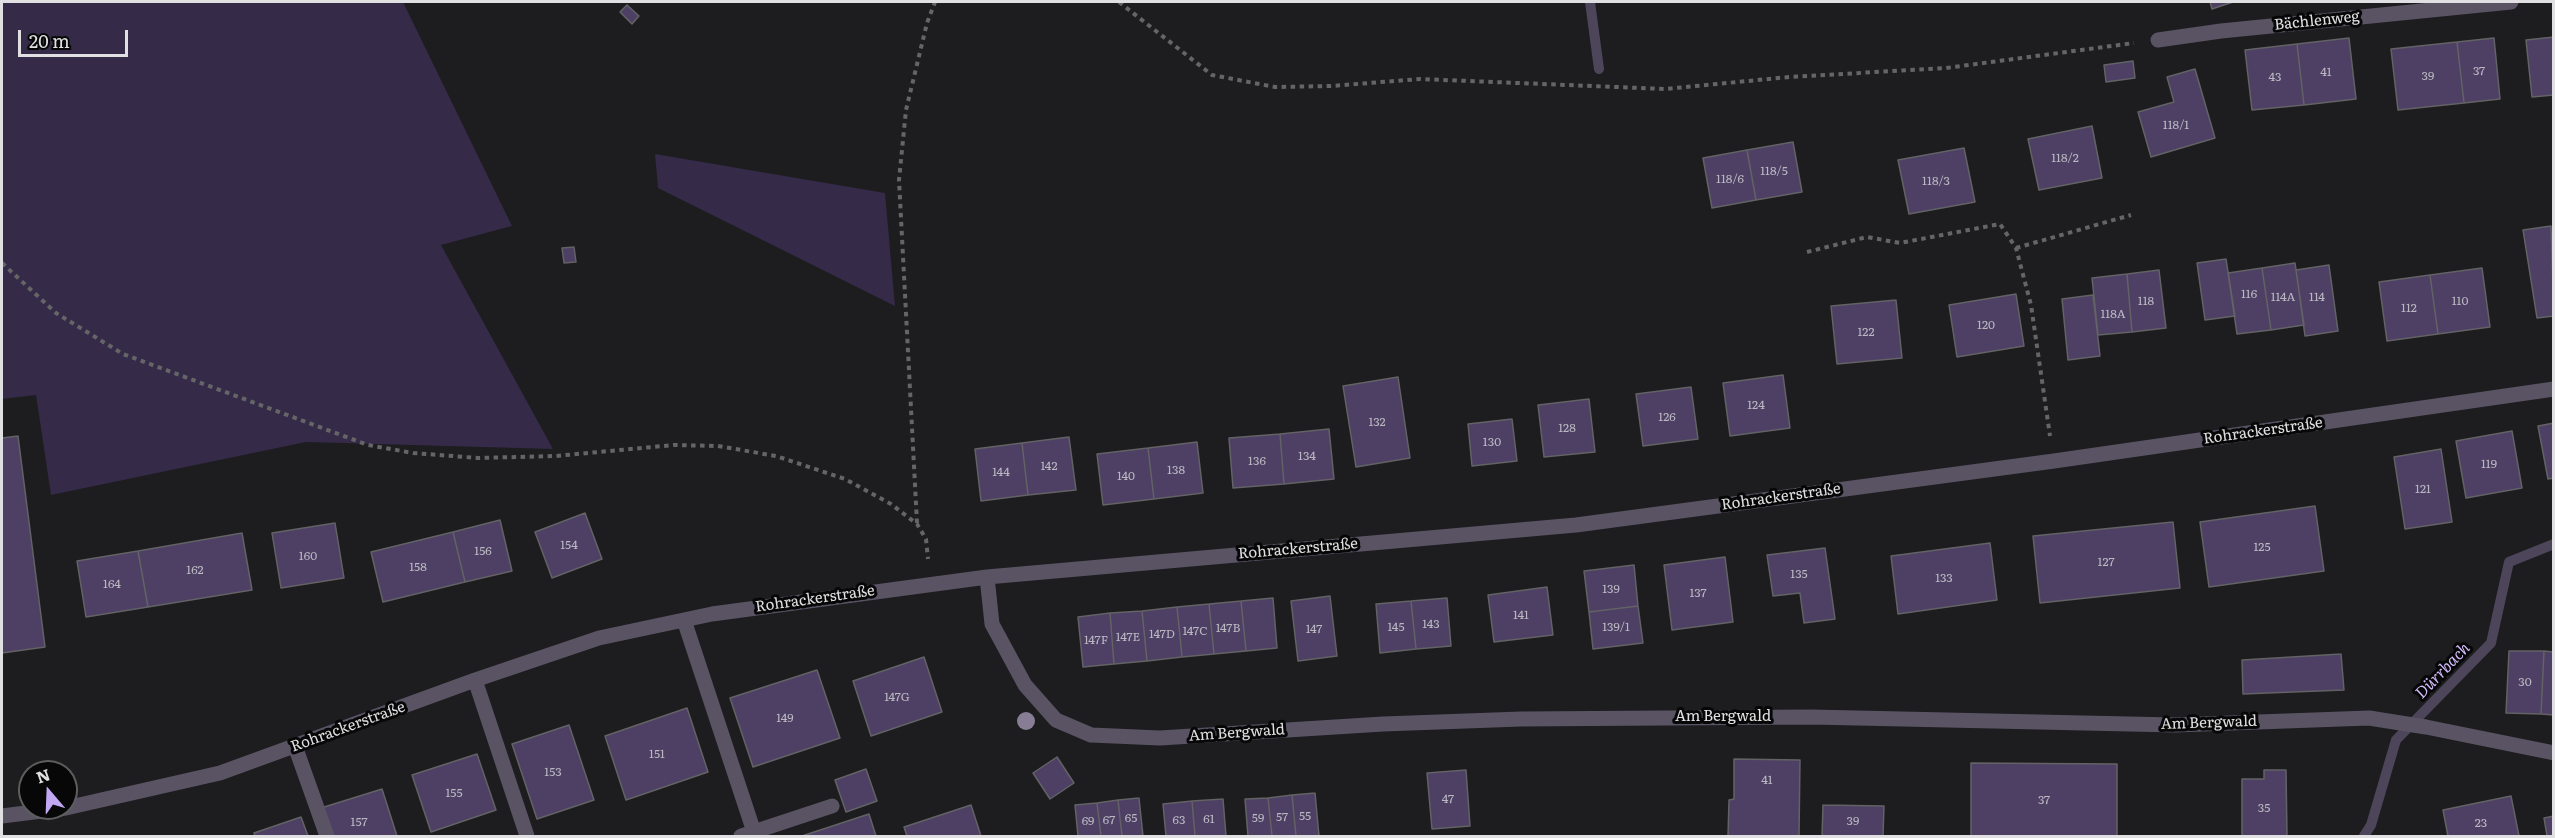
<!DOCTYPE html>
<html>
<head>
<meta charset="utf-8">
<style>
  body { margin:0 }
  #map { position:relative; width:2555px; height:838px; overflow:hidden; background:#1d1c1e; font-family:Literata,serif }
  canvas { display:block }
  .frame { position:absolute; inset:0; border:3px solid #e0e0e2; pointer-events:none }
  .north { position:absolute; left:18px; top:760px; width:60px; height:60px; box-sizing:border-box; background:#070708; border:2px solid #5e5e5f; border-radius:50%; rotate:341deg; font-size:16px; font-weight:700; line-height:24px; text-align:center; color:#e0e0e2 }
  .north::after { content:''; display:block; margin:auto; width:21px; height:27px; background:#c2a7f2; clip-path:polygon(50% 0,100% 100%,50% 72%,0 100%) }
  .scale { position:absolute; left:18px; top:30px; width:110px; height:27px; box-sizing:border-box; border:3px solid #e0e0e2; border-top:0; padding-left:8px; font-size:18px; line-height:21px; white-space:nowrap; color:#e0e0e2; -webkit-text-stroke:4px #070708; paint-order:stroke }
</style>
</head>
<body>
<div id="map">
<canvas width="2555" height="838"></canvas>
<div class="frame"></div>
<div class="north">N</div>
<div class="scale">20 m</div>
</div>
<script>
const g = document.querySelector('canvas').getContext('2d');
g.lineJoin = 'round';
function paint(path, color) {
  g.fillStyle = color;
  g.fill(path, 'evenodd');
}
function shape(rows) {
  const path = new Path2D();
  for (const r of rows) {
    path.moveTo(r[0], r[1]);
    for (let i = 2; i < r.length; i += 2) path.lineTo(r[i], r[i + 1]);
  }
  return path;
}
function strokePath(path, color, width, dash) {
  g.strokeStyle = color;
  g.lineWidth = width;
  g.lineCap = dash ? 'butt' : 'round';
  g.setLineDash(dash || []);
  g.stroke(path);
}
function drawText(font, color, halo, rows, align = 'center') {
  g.font = font + ' Literata,serif';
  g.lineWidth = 6;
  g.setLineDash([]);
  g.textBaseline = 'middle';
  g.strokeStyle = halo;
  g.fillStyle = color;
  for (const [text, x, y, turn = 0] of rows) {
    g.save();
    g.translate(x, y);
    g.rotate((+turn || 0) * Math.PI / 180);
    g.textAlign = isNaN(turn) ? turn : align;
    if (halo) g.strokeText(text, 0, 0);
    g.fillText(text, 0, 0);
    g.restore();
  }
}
const green = shape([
  [2,2,403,2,512,226,441,245,553,449,306,442,51,495,36,395,2,399],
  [655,154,885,193,895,306,658,188]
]);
const stream = shape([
  [1590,2,1599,69],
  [2364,836,2371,825,2396,740,2491,643,2509,562,2554,544]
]);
const building = shape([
  [2210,2,2233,2,2212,9,2210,2],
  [627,5,639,16,632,24,620,12,627,5],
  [2554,37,2554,95,2532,97,2526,40,2554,37],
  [2349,38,2356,99,2304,105,2297,44,2349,38],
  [2494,38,2500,99,2464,103,2457,42,2494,38],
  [2457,42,2464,103,2398,110,2391,49,2457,42],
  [2297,44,2304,105,2252,110,2245,50,2297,44],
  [2133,61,2135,78,2106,82,2104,65,2133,61],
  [2195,69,2215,138,2151,157,2138,112,2174,102,2167,77,2195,69],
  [2092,126,2102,178,2039,190,2028,139,2092,126],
  [1793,142,1802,192,1756,200,1747,150,1793,142],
  [1964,148,1975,202,1909,214,1898,160,1964,148],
  [1747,150,1756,200,1712,208,1703,158,1747,150],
  [2551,226,2554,316,2537,318,2523,230,2551,226],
  [574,247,576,262,564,263,562,248,574,247],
  [2226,259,2235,316,2205,320,2197,263,2226,259],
  [2295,263,2304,325,2271,330,2262,268,2295,263],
  [2329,265,2338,331,2305,336,2296,270,2329,265],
  [2262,268,2271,330,2237,334,2228,273,2262,268],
  [2482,268,2490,327,2438,334,2430,275,2482,268],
  [2159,270,2166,328,2132,332,2127,274,2159,270],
  [2127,274,2132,332,2098,335,2092,278,2127,274],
  [2430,275,2438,334,2387,341,2379,282,2430,275],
  [2016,294,2024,346,1957,357,1949,305,2016,294],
  [2093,295,2100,356,2068,360,2062,299,2093,295],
  [1896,300,1902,358,1837,364,1831,306,1896,300],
  [1783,375,1790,428,1730,436,1723,383,1783,375],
  [1398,377,1410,458,1356,467,1343,386,1398,377],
  [1691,387,1698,439,1643,446,1636,394,1691,387],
  [1589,399,1595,452,1544,457,1538,405,1589,399],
  [1512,419,1517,461,1472,466,1468,424,1512,419],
  [2554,423,2554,478,2548,479,2538,426,2554,423],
  [1329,429,1334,479,1284,484,1280,434,1329,429],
  [2512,431,2522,488,2466,498,2456,441,2512,431],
  [1280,434,1284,484,1233,488,1229,438,1280,434],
  [18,436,45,647,2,653,2,438,18,436],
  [1069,437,1076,490,1028,495,1022,443,1069,437],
  [1197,442,1203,493,1154,499,1148,448,1197,442],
  [1022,443,1028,495,981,501,975,449,1022,443],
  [1148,448,1154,499,1103,505,1097,454,1148,448],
  [2441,449,2452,522,2405,529,2394,457,2441,449],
  [2315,506,2324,571,2209,587,2200,522,2315,506],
  [585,513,602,559,552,578,535,532,585,513],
  [500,520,512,571,465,582,453,532,500,520],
  [2173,522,2180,588,2040,603,2033,536,2173,522],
  [335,523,344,578,281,588,272,533,335,523],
  [453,532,465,582,383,602,371,552,453,532],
  [242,533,252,590,148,607,138,551,242,533],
  [1990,543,1997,600,1898,614,1891,556,1990,543],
  [1825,548,1835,619,1804,623,1800,593,1773,596,1767,555,1825,548],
  [138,551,148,607,86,617,77,561,138,551],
  [1725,557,1733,622,1672,630,1664,565,1725,557],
  [1634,565,1638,606,1589,612,1584,571,1634,565],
  [1547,587,1553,635,1494,642,1488,595,1547,587],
  [1330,596,1337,656,1298,661,1291,601,1330,596],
  [1273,598,1277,648,1246,651,1241,601,1273,598],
  [1447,598,1451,646,1416,649,1411,601,1447,598],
  [1241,601,1246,651,1214,654,1209,604,1241,601],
  [1411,601,1416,649,1380,653,1376,604,1411,601],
  [1209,604,1214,654,1182,657,1177,607,1209,604],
  [1638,606,1643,643,1593,649,1589,612,1638,606],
  [1177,607,1182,657,1147,661,1142,611,1177,607],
  [1142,611,1147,661,1114,664,1110,613,1142,611],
  [1110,613,1114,664,1083,667,1078,617,1110,613],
  [2509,651,2544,651,2541,714,2506,713,2509,651],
  [2544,651,2554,652,2554,715,2541,714,2544,651],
  [2341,654,2344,690,2243,694,2242,660,2341,654],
  [924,657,942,712,871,736,853,681,924,657],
  [817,670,840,738,753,767,730,698,817,670],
  [687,708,708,772,626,800,605,736,687,708],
  [569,725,594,800,537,819,512,744,569,725],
  [477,754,496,810,431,832,412,775,477,754],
  [1057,757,1074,783,1050,799,1033,773,1057,757],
  [1734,759,1800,760,1799,836,1728,836,1729,800,1734,799,1734,759],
  [1971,763,2117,764,2117,836,1971,836,1971,763],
  [866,769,877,801,846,812,835,780,866,769],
  [1466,770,1470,826,1432,829,1427,773,1466,770],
  [2264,770,2286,770,2287,836,2242,836,2242,779,2264,779,2264,770],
  [382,789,397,836,331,836,321,808,382,789],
  [1315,793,1319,836,1296,836,1292,795,1315,793],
  [1292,795,1296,836,1272,836,1268,798,1292,795],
  [2511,796,2519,836,2448,836,2443,810,2511,796],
  [1139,798,1143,836,1122,836,1118,800,1139,798],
  [1268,798,1272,836,1248,836,1245,799,1268,798],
  [1223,799,1226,836,1195,836,1192,801,1223,799],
  [1118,800,1122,836,1101,836,1097,803,1118,800],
  [1192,801,1195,836,1166,836,1163,804,1192,801],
  [1097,803,1101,836,1078,836,1075,805,1097,803],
  [971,805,981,836,907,836,904,827,971,805],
  [1823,805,1884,806,1883,836,1822,836,1823,805],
  [869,814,876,836,802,836,869,814],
  [2554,816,2554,836,2547,836,2544,818,2554,816],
  [301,817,308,836,255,836,254,833,301,817]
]);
const path = shape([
  [1119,2,1212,75,1275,87,1331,86,1420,79,1665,89,1789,77,1946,68,2134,43],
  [2016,248,2131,215],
  [1807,252,1867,237,1900,243,2000,224,2016,248,2031,305,2050,436],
  [2,263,56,313,123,354,368,445,413,453,478,458,556,456,674,445,718,446,776,456,845,479,891,504,917,524,926,539,928,559],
  [917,523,899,180,906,110,927,23,935,2]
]);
const minor = shape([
  [2158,40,2221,31,2511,2],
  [987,577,992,624,1025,685,1056,720,1091,735,1160,738,1383,724,1521,719,1811,717,2175,725,2369,718,2426,727,2554,753],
  [684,620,754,832],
  [475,680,527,836],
  [295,746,327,836],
  [66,808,220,773,475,680,599,638,712,614,987,577,1576,525,2054,461,2554,389],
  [2,816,66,808],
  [741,836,832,806]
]);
const trees = [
  [1026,721]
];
const numberNames = [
  ["37",2479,71],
  ["41",2326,72],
  ["39",2428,76],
  ["43",2275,77],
  ["118/1",2176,125],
  ["118/2",2065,158],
  ["118/5",1774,171],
  ["118/6",1730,179],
  ["118/3",1936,181],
  ["116",2249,294],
  ["114A",2283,297],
  ["114",2317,297],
  ["118",2146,301],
  ["110",2460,301],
  ["112",2409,308],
  ["118A",2113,314],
  ["120",1986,325],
  ["122",1866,332],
  ["124",1756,405],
  ["126",1667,417],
  ["132",1377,422],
  ["128",1567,428],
  ["130",1492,442],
  ["134",1307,456],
  ["136",1257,461],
  ["119",2489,464],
  ["142",1049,466],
  ["138",1176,470],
  ["144",1001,472],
  ["140",1126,476],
  ["121",2423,489],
  ["154",569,545],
  ["125",2262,547],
  ["156",483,551],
  ["160",308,556],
  ["127",2106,562],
  ["158",418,567],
  ["162",195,570],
  ["135",1799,574],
  ["133",1944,578],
  ["164",112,584],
  ["139",1611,589],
  ["137",1698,593],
  ["141",1521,615],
  ["143",1431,624],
  ["145",1396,627],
  ["139/1",1616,627],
  ["147B",1228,628],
  ["147",1314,629],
  ["147C",1195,631],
  ["147D",1162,634],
  ["147E",1128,637],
  ["147F",1096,640],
  ["30",2525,682],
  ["147G",897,697],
  ["149",785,718],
  ["151",657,754],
  ["153",553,772],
  ["41",1767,780],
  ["155",454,793],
  ["47",1448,799],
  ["37",2044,800],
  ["35",2264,808],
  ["55",1305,816],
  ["57",1282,817],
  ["65",1131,818],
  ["59",1258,818],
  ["61",1209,819],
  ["67",1109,820],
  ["63",1179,820],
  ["69",1088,821],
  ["39",1853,821],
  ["157",359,822],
  ["23",2481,823]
];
const streetNames = [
  ["Bächlenweg",2317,21,-6],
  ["Rohrackerstraße",2263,431,-8],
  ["Rohrackerstraße",1781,497,-8],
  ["Rohrackerstraße",1298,549,-5],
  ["Rohrackerstraße",815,599,-8],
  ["Am Bergwald",1723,717],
  ["Am Bergwald",2209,723,-2],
  ["Rohrackerstraße",348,727,-20],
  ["Am Bergwald",1237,733,-4]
];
const waterNames = [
  ["Dürrbach",2443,671,-46]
];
paint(green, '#352a48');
strokePath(stream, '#4d4559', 10);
paint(building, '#4d4064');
strokePath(building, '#636265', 1.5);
strokePath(path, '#656567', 4, [4.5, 4.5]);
strokePath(minor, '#595364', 15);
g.fillStyle = '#877e95';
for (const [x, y] of trees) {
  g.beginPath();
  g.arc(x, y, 9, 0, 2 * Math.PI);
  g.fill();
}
drawText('12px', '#bbb8c2', null, numberNames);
drawText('15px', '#e0e0e2', '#070708', streetNames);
drawText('italic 16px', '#d3bcfd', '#070708', waterNames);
</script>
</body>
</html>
